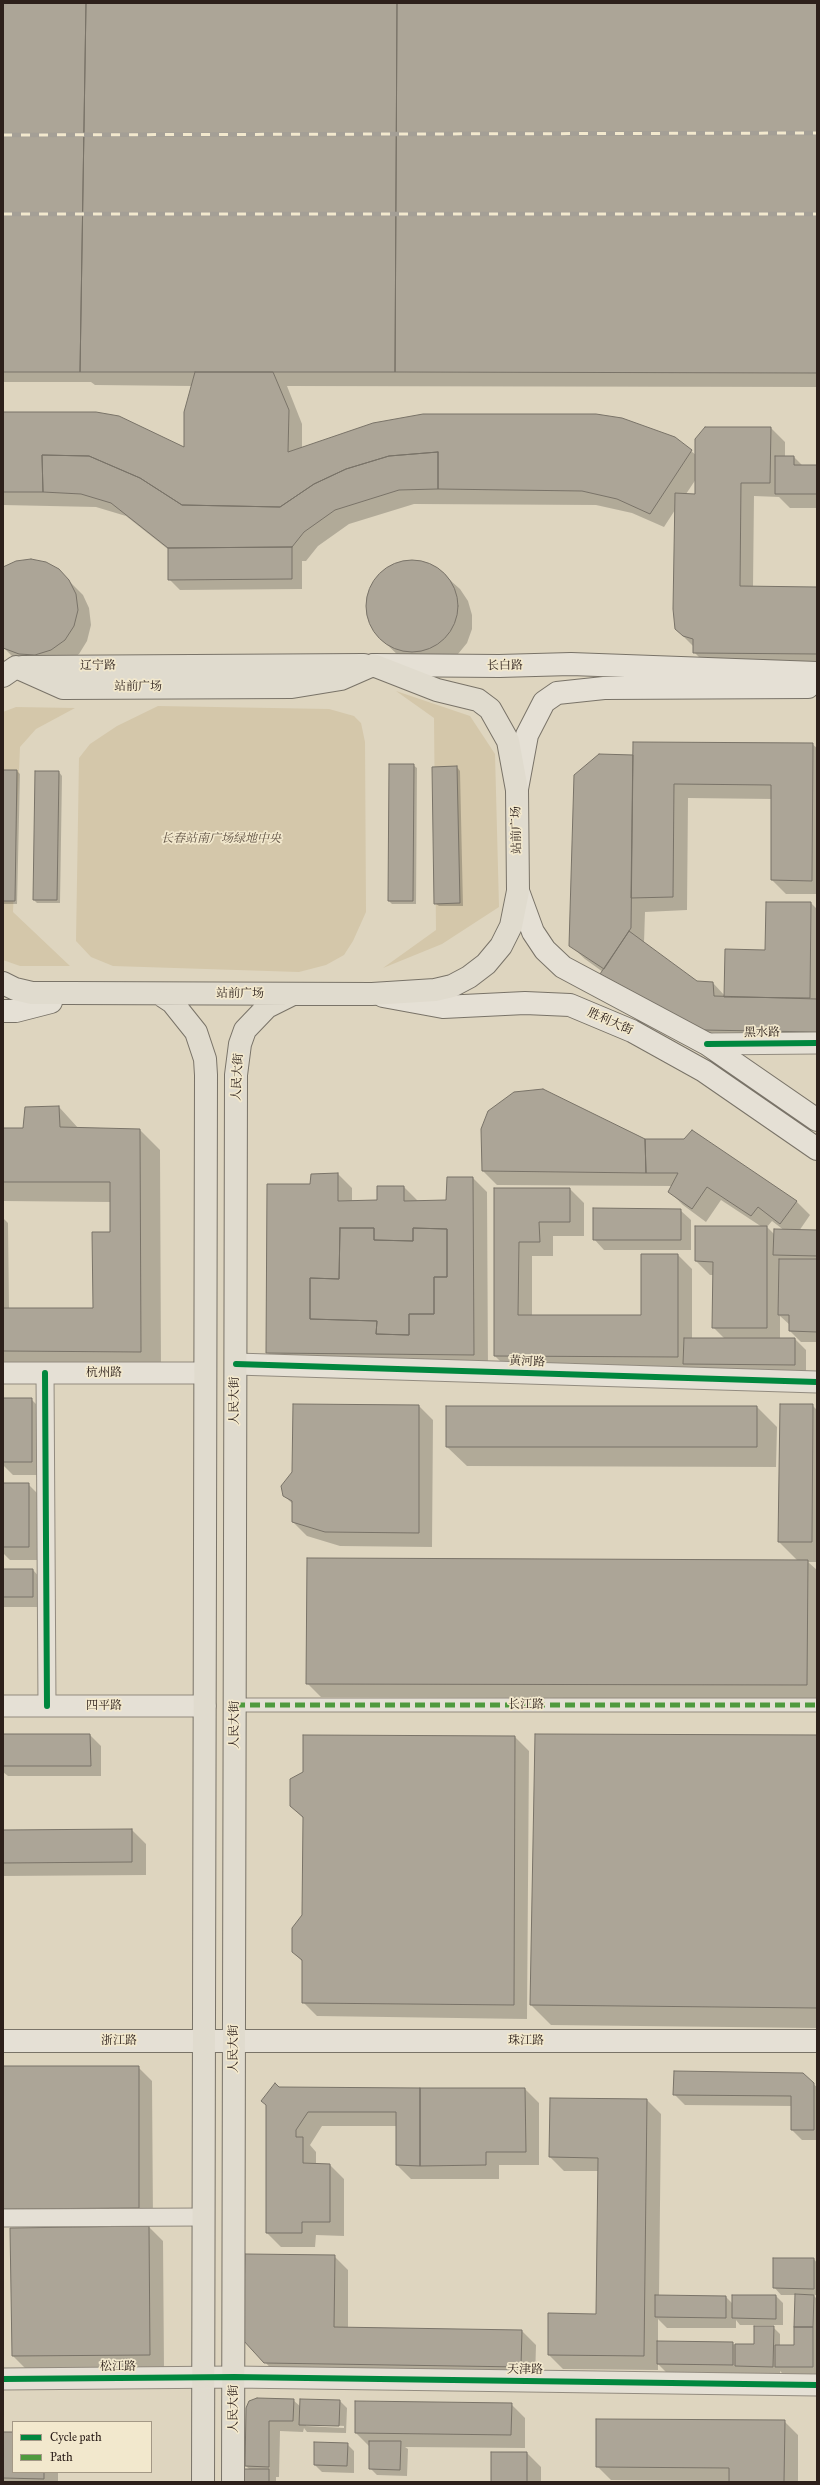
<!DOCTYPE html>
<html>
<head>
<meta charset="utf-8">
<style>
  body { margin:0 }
  #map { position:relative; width:820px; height:2485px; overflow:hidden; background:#ded5bf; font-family:"IM FELL Great Primer",serif }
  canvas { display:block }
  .frame { position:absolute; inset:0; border:4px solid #2d201b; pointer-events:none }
  .legend { position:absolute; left:12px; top:2421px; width:140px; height:52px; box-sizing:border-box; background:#f2e8cd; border:1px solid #a39886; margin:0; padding:5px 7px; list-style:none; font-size:12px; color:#2d201b }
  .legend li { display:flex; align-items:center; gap:8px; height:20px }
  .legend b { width:20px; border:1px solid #a39886 }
</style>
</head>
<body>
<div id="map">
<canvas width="820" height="2485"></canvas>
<div class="frame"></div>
<ul class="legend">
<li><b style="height:5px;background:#00873e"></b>Cycle path</li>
<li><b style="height:5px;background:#4f9a3e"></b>Path</li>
</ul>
</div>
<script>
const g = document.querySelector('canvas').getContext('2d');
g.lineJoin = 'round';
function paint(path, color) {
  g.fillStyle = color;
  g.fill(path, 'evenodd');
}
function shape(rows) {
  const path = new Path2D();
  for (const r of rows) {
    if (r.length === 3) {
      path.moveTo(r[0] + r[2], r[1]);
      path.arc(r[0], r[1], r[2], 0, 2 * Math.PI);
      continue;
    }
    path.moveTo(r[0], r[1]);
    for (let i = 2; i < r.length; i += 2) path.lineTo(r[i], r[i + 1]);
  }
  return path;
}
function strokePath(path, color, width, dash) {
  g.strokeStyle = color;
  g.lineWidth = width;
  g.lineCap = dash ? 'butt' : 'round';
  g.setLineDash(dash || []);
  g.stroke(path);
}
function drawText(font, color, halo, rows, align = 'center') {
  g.font = font + ' "IM FELL Great Primer","Noto Serif SC",serif';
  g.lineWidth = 3.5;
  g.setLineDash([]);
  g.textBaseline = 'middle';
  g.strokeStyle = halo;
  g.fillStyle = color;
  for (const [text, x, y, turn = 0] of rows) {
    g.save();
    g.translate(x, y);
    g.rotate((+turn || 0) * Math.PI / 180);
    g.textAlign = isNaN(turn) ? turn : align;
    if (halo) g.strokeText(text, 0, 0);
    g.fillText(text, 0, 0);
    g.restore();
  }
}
const green = shape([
  [396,691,470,716,495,754,499,907,442,944,383,968,436,930,434,718],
  [158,706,329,709,354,716,361,723,365,742,366,912,353,941,344,955,326,965,299,972,113,966,91,957,76,941,79,758,90,744,117,726],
  [16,707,75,708,36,729,20,747,13,912,70,966,20,966,3,960,3,712]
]);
const shadow = shape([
  [3,3,817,3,817,387,287,386,302,424,302,448,674,438,696,455,771,428,785,442,785,457,794,457,803,466,817,466,817,508,790,508,779,497,754,496,753,587,817,588,817,667,708,666,694,652,694,647,676,629,675,510,664,527,632,513,596,505,414,504,349,524,318,546,306,561,302,561,302,589,180,590,169,579,169,550,126,516,96,507,3,505,3,413,185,448,192,386,95,385,91,382,3,382],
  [696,479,696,495,686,494],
  [406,561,420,562,434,566,460,589,468,601,472,615,472,629,467,643,458,654,446,662,402,659,376,634,369,620,367,604,370,589,378,576,391,566],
  [3,568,58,570,83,595,89,608,91,625,87,641,79,654,65,664,18,662,3,647],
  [812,744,817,748,817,894,786,894,772,880,772,799,688,798,687,910,645,912,644,943,696,982,713,983,725,996,811,903,817,909,817,1045,717,1043,615,987,601,974,603,972,585,959,570,945,634,757],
  [413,765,417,768,416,904,392,904,389,901],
  [457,767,460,771,463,906,439,906,435,903],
  [3,771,17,771,20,774,17,904,3,904],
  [59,772,62,776,60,903,37,903,34,900],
  [515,1093,644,1140,797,1202,810,1215,799,1231,817,1231,817,1342,801,1342,790,1331,790,1325,780,1316,780,1339,795,1339,806,1350,806,1375,509,1370,495,1356,495,1189,570,1189,584,1203,584,1236,553,1236,553,1256,532,1256,532,1316,642,1316,678,1255,692,1269,692,1339,725,1339,713,1327,713,1275,710,1275,696,1261,762,1227,721,1200,706,1222,683,1205,669,1191,672,1186,497,1185,483,1171,489,1112],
  [772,1221,785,1231,775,1235,767,1227],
  [59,1107,79,1129,140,1130,160,1150,161,1372,3,1371,3,1218,8,1223,9,1309,94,1309,111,1233,111,1202,3,1201,3,1129,24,1129],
  [338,1174,352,1188,352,1202,378,1201,404,1187,418,1201,447,1201,473,1178,487,1192,488,1369,281,1366,267,1352,311,1185],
  [680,1210,691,1220,691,1250,604,1250,594,1239],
  [3,1399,31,1399,45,1413,45,1475,13,1475,3,1465],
  [812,1405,817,1410,817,1562,808,1562,817,1570,817,1699,321,1697,307,1683,798,1561,779,1542],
  [419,1406,433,1420,432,1547,340,1546,307,1536,293,1522,293,1504,284,1496],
  [757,1407,777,1427,776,1467,467,1466,447,1447],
  [3,1484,28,1484,42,1498,43,1560,10,1560,3,1553],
  [3,1570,33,1570,43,1581,43,1607,3,1607],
  [3,1735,90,1735,101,1746,101,1776,8,1776,3,1772],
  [817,1736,817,2028,551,2025,531,2005],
  [515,1737,529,1751,527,2019,317,2016,303,2002,303,1962,293,1952,303,1916,304,1819,291,1806],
  [132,1830,146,1844,146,1875,3,1876,3,1831],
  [3,2067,138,2067,152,2081,153,2222,3,2223],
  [813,2084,817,2087,817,2140,802,2140,792,2130,792,2106,685,2105,674,2094],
  [279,2088,525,2089,539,2103,539,2165,499,2165,499,2179,411,2179,397,2165,397,2126,322,2126,310,2145,316,2152,316,2165,330,2165,344,2179,344,2236,316,2235,315,2247,281,2247,267,2233],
  [551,2099,647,2100,661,2114,659,2296,726,2297,733,2304,776,2296,783,2303,783,2325,740,2325,736,2320,736,2328,667,2328,658,2319,658,2342,755,2345,773,2327,780,2334,780,2346,795,2346,796,2295,781,2295,774,2287,814,2259,817,2263,817,2295,813,2295,817,2299,817,2374,783,2374,780,2371,780,2373,743,2373,743,2375,668,2374,658,2364,658,2370,563,2369,549,2355,597,2315,599,2171,564,2171,550,2157],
  [149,2227,163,2241,164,2369,27,2370,13,2356],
  [334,2256,348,2270,348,2328,522,2331,536,2345,535,2380,279,2377,265,2362],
  [293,2400,301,2407,340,2401,347,2408,346,2433,307,2432,304,2428,303,2432,280,2431,279,2477,276,2477,276,2482,245,2482,250,2470,246,2466,247,2408],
  [306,2424,344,2426,344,2428,306,2426],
  [511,2404,525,2418,525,2448,405,2447,408,2449,407,2476,377,2475,370,2468,370,2447,356,2433],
  [784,2421,798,2435,798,2482,611,2480,597,2466],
  [3,2433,13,2433,13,2472,58,2472,58,2482,3,2482],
  [347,2444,354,2451,354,2473,322,2472,315,2465],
  [527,2453,541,2467,541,2482,492,2482]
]);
const building = shape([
  [3,3,86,3,80,372,3,372,3,3],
  [86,3,397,3,395,372,80,372,86,3],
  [397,3,817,3,817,373,395,372,397,3],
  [195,372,273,372,289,410,288,452,373,423,423,414,596,414,622,418,675,437,692,450,650,514,617,499,582,491,438,489,438,452,389,456,346,469,314,484,280,507,182,505,140,478,89,456,42,455,43,492,3,492,3,412,96,412,119,416,184,447,184,412,195,372],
  [705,427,771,427,770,483,741,483,740,586,817,587,817,654,693,653,693,639,683,636,675,629,673,609,675,493,695,494,695,439,705,427],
  [438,452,438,489,399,490,335,510,304,532,292,547,168,548,111,503,81,494,43,492,42,455,89,456,140,478,182,505,280,507,314,484,346,469,389,456,438,452],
  [775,456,794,456,794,465,817,465,817,494,775,494,775,456],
  [292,547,292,579,168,580,168,548,292,547],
  [31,559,46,562,59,569,69,580,76,594,78,610,74,626,65,640,51,650,35,655,19,654,3,648,3,567,16,561,31,559],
  [412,606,46],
  [633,742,813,743,812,881,771,880,771,785,674,784,673,897,631,898,633,742],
  [599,754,633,755,631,928,604,969,569,946,574,775,599,754],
  [389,764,414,764,413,901,388,901,389,764],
  [457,766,460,903,434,904,432,767,457,766],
  [3,770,17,770,15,901,3,901,3,770],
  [35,771,59,771,57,900,33,900,35,771],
  [766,902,811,902,810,998,724,997,725,949,765,950,766,902],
  [629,931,697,981,713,982,714,996,817,999,817,1032,702,1030,600,974,629,931],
  [543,1089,645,1139,646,1173,482,1171,481,1129,488,1111,514,1092,543,1089],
  [59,1106,60,1127,140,1129,141,1352,3,1351,3,1308,93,1308,92,1232,110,1232,110,1182,3,1182,3,1128,23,1128,25,1107,59,1106],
  [692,1130,797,1201,780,1224,758,1207,751,1216,707,1187,692,1209,668,1192,678,1173,646,1173,645,1139,684,1139,692,1130],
  [338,1173,338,1201,377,1200,377,1186,404,1186,404,1201,446,1200,447,1177,473,1177,474,1355,266,1353,267,1184,310,1184,311,1174,338,1173],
  [340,1228,374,1228,374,1240,413,1241,413,1228,447,1229,447,1277,434,1277,434,1314,409,1314,409,1335,376,1334,377,1321,310,1319,310,1278,339,1279,340,1228],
  [494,1188,570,1188,570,1222,539,1222,540,1242,519,1242,518,1315,641,1315,641,1254,678,1254,678,1357,494,1356,494,1188],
  [593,1208,681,1209,681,1240,593,1240,593,1208],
  [695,1226,767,1226,767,1328,712,1328,713,1262,695,1261,695,1226],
  [340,1228,374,1228,374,1240,413,1241,413,1228,447,1229,447,1277,434,1277,434,1314,409,1314,409,1335,376,1334,377,1321,310,1319,310,1278,339,1279,340,1228],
  [774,1229,817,1230,817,1256,773,1255,774,1229],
  [779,1259,817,1259,817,1332,789,1331,789,1315,778,1315,779,1259],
  [684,1338,795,1338,795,1365,683,1364,684,1338],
  [3,1398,32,1398,32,1462,3,1462,3,1398],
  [293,1404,419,1405,419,1533,325,1532,292,1522,292,1501,283,1496,281,1486,292,1472,293,1404],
  [780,1404,813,1404,812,1542,778,1542,780,1404],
  [446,1406,757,1406,757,1447,446,1447,446,1406],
  [3,1483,29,1483,29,1547,3,1547,3,1483],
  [307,1558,808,1560,807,1685,306,1684,307,1558],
  [3,1569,33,1569,33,1597,3,1597,3,1569],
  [3,1734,90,1734,91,1766,3,1766,3,1734],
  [535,1734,817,1735,817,2008,530,2005,535,1734],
  [303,1735,515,1736,514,2005,302,2003,302,1960,292,1952,292,1928,302,1915,303,1817,290,1806,290,1779,303,1772,303,1735],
  [132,1829,132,1862,3,1863,3,1830,132,1829],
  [3,2066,139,2066,139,2208,3,2209,3,2066],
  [674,2071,803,2073,814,2083,814,2130,791,2130,791,2096,673,2095,674,2071],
  [275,2083,279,2087,420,2088,420,2166,396,2165,396,2112,308,2112,296,2130,296,2137,303,2137,303,2163,330,2164,330,2222,302,2222,302,2233,266,2233,266,2105,261,2101,275,2083],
  [420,2088,525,2088,526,2152,486,2152,486,2165,420,2166,420,2088],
  [550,2098,647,2099,644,2356,548,2355,548,2313,596,2314,598,2158,549,2157,550,2098],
  [149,2226,150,2355,12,2356,10,2228,149,2226],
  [245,2254,335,2255,334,2327,522,2330,521,2367,264,2363,243,2340,245,2254],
  [773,2258,814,2258,814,2289,773,2288,773,2258],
  [795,2294,814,2295,813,2327,794,2327,795,2294],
  [655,2295,726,2296,726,2318,655,2317,655,2295],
  [732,2295,776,2295,776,2319,732,2318,732,2295],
  [754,2326,774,2326,773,2367,735,2366,735,2344,754,2344,754,2326],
  [794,2327,813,2327,813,2367,775,2367,775,2345,794,2345,794,2327],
  [657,2341,733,2342,733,2365,657,2364,657,2341],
  [257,2398,294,2399,293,2421,269,2421,269,2467,245,2466,246,2408,249,2401,257,2398],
  [300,2399,340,2400,339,2426,299,2425,300,2399],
  [355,2401,512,2403,511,2435,355,2433,355,2401],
  [596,2419,785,2420,784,2482,729,2482,729,2468,596,2467,596,2419],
  [3,2432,13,2432,13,2472,44,2472,44,2479,3,2478,3,2432],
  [369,2441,401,2441,400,2470,369,2469,369,2441],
  [314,2442,348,2443,347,2466,314,2465,314,2442],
  [491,2452,527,2452,527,2482,491,2482,491,2452],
  [244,2469,269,2469,269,2482,244,2482,244,2469]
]);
const pedestrian = shape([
  [235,1705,817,1705]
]);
const minor = shape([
  [45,1373,47,1706],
  [3,2218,204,2217]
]);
const tertiary = shape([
  [707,1044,817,1043],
  [236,1364,817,1382],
  [3,1373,205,1373],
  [3,1706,205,1706],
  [3,2379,234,2377,817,2385]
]);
const secondary = shape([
  [374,665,499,666,571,664,817,673],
  [517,789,527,735,544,702,557,693,604,688,808,687],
  [518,891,533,932,545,950,563,967,707,1044,817,1120],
  [383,996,443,1007,525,1003,570,1005,632,1031,704,1071,817,1149],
  [3,1011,16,1011,51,1002],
  [3,2041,817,2041]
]);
const primary = shape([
  [22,667,364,665],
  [3,676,16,667,63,688,292,687,341,679,373,665,437,690,478,700,490,709,508,741,517,790,518,891,511,926,501,946,486,964,469,977,452,986,435,990,372,994,67,993,32,993,15,989,3,983],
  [160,994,172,1002,196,1032,205,1059,206,1075,203,2482],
  [233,2482,236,1075,240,1044,245,1030,267,1007,293,994]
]);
const rail = shape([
  [3,135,817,133],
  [3,214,817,214]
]);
const quiet = shape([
  [235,1705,817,1705]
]);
const cycleway = shape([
  [707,1044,817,1043],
  [236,1364,817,1382],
  [45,1373,47,1706],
  [3,2379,234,2377,817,2385]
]);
const streetNames = [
  ["辽宁路",98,666,-1],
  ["长白路",505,666,-1],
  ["站前广场",138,687],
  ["站前广场",517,830,-91],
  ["站前广场",240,994],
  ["胜利大街",610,1022,24],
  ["黑水路",762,1033,-1],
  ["人民大街",238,1077,-87],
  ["黄河路",527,1362,2],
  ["杭州路",104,1373],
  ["人民大街",235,1401,-90],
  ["长江路",526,1705],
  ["四平路",104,1706],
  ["人民大街",235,1725,-90],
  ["浙江路",119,2041],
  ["珠江路",526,2041],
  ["人民大街",234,2049,-90],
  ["松江路",118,2367],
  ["天津路",525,2370,1],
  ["人民大街",234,2409,-90]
];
const parkNames = [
  ["长春站南广场绿地中央",221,839]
];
paint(green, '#d4c7aa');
paint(shadow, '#0003');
paint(building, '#aca597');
strokePath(building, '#797368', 1);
strokePath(pedestrian, '#928b7f', 15);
strokePath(minor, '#928b7f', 19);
strokePath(tertiary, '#928b7f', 23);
strokePath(secondary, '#797368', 24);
strokePath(primary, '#797368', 24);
strokePath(pedestrian, '#e5e0d5', 13);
strokePath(minor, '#e5e0d5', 17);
strokePath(tertiary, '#e5e0d5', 21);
strokePath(secondary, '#e5e0d5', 22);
strokePath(primary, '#e0dbce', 22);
strokePath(rail, '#a49f96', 4.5);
strokePath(rail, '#f2e8cd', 3, [9]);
strokePath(quiet, '#4f9a3e', 5, [10, 5]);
strokePath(cycleway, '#00873e', 6);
drawText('12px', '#2d201b', '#f2e8cd', streetNames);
drawText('italic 12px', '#5c4e40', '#f2e8cd', parkNames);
</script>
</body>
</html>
